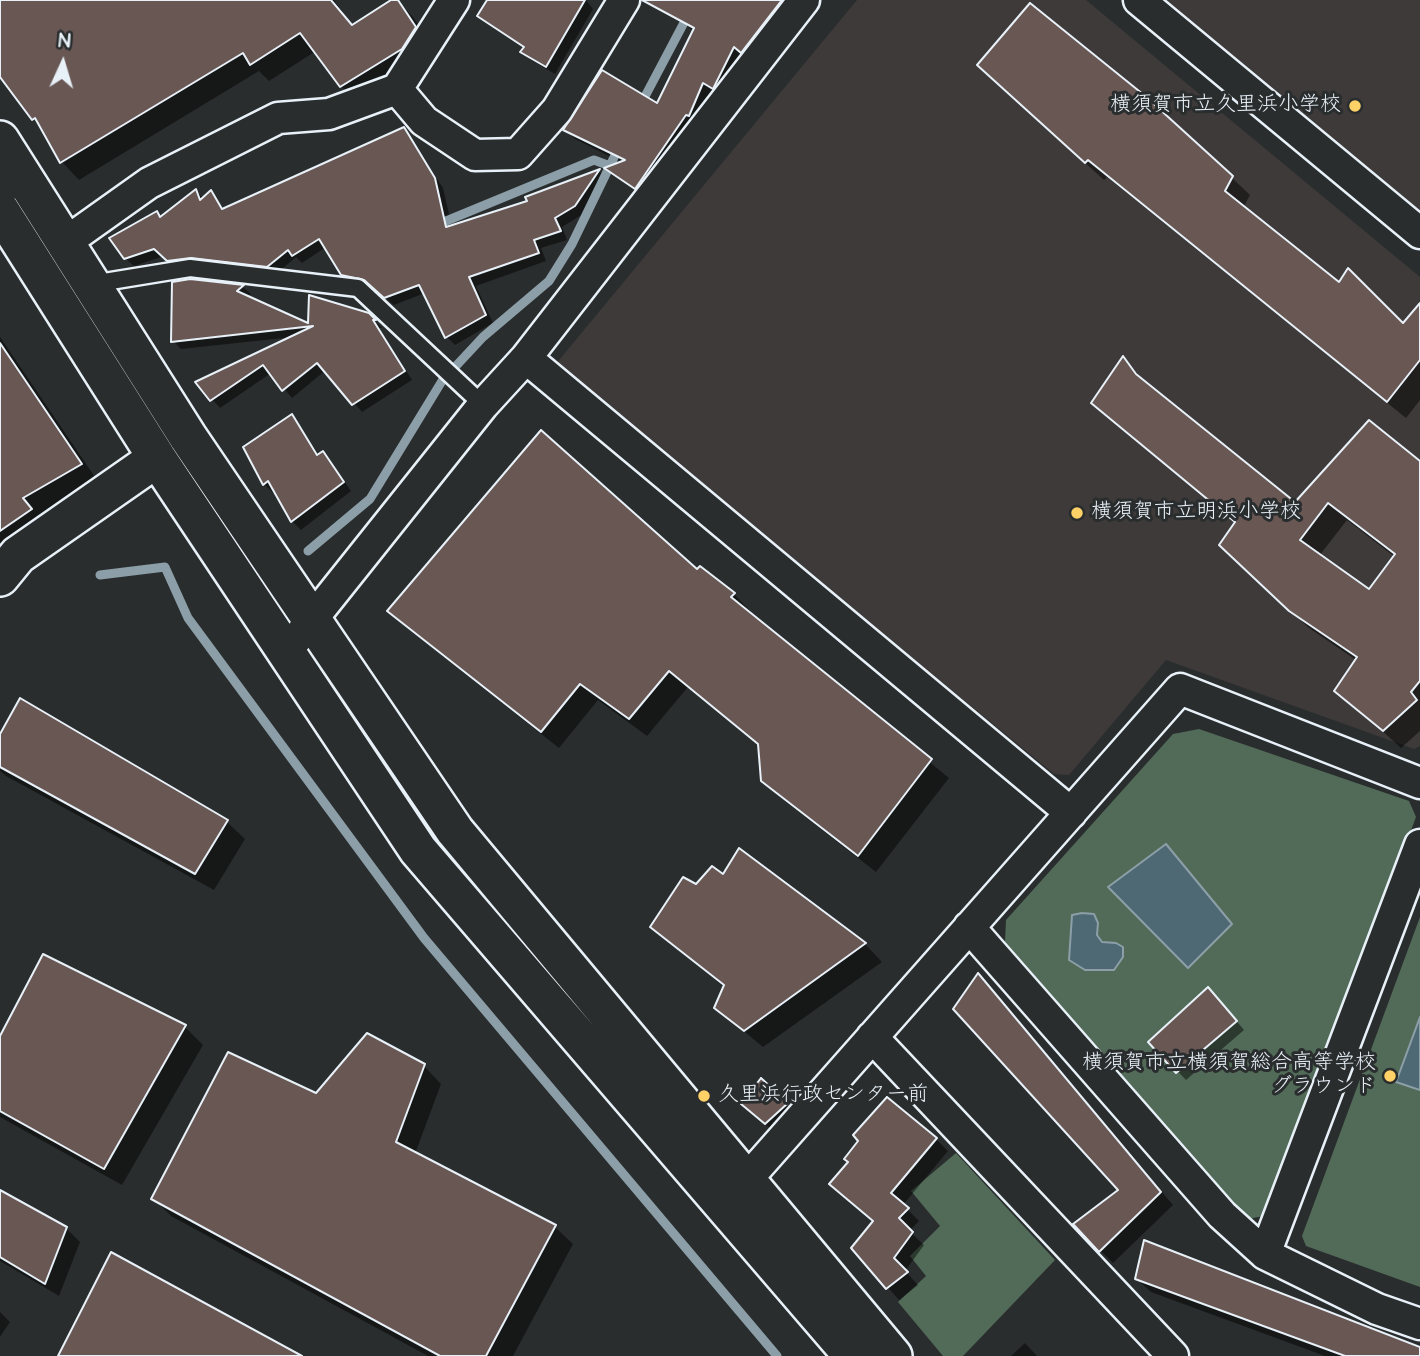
<!DOCTYPE html>
<html>
<head>
<meta charset="utf-8">
<style>
  body { margin:0 }
  #map { position:relative; width:1420px; height:1356px; overflow:hidden; background:#2a2d2e; font-family:"Architects Daughter",sans-serif }
  canvas { display:block }
  .north { position:absolute; left:28px; top:28px; width:70px; height:70px; -webkit-text-stroke:5px #2a2d2e; paint-order:stroke; rotate:4deg; font-size:19px; font-weight:700; line-height:28px; text-align:center; color:#e8f1f8 }
  .north::after { content:''; display:block; margin:auto; width:24px; height:32px; background:#e8f1f8; clip-path:polygon(50% 0,100% 100%,50% 72%,0 100%) }
</style>
</head>
<body>
<div id="map">
<canvas width="1420" height="1356"></canvas>
<div class="north">N</div>
</div>
<script>
const g = document.querySelector('canvas').getContext('2d');
g.lineJoin = 'round';
function paint(path, color) {
  g.fillStyle = color;
  g.fill(path, 'evenodd');
}
function shape(rows) {
  const path = new Path2D();
  for (const r of rows) {
    path.moveTo(r[0], r[1]);
    for (let i = 2; i < r.length; i += 2) path.lineTo(r[i], r[i + 1]);
  }
  return path;
}
function strokePath(path, color, width, dash) {
  g.strokeStyle = color;
  g.lineWidth = width;
  g.lineCap = dash ? 'butt' : 'round';
  g.setLineDash(dash || []);
  g.stroke(path);
}
function drawText(font, color, halo, rows, align = 'center') {
  g.font = font + ' "Architects Daughter","Klee One",sans-serif';
  g.lineWidth = 6;
  g.setLineDash([]);
  g.textBaseline = 'middle';
  g.strokeStyle = halo;
  g.fillStyle = color;
  for (const [text, x, y, turn = 0] of rows) {
    g.save();
    g.translate(x, y);
    g.rotate((+turn || 0) * Math.PI / 180);
    g.textAlign = isNaN(turn) ? turn : align;
    if (halo) g.strokeText(text, 0, 0);
    g.fillText(text, 0, 0);
    g.restore();
  }
}
const built = shape([
  [857,0,1086,0,1420,277,1420,746,1414,749,1166,660,1069,775,1054,774,555,365],
  [1161,0,1420,0,1420,212]
]);
const green = shape([
  [1199,729,1409,801,1416,817,1269,1215,1248,1219,1005,942,1006,920,1173,734],
  [1420,917,1420,1287,1306,1246,1302,1236],
  [956,1153,1055,1260,963,1356,943,1356,898,1302,926,1276,910,1256,940,1226,911,1191]
]);
const water = shape([
  [1166,844,1232,924,1188,968,1108,887,1166,844],
  [1082,913,1094,914,1098,923,1097,935,1102,942,1116,943,1123,947,1123,957,1114,970,1085,970,1069,960,1072,915,1082,913],
  [1420,1017,1420,1090,1396,1082,1420,1017]
]);
const shadow = shape([
  [0,0,334,0,353,26,397,0,413,17,433,46,359,104,341,86,316,51,269,81,259,71,79,180,62,162,44,130,0,74],
  [489,0,586,0,593,9,555,74,531,60,523,52,525,48,479,16],
  [664,0,800,0,723,98,713,92,699,125,646,198,607,168,623,163,575,139,565,129,657,105,695,32,668,12],
  [997,83,1232,178,1250,195,1243,208,1339,284,1403,325,1420,328,1420,400,1406,418,1107,177,1104,180],
  [404,129,443,188,452,227,529,202,528,198,599,171,607,179,583,214,562,227,567,240,541,248,546,261,476,286,493,323,455,345,447,337,425,293,394,305,375,288,351,283,326,247,302,263,296,257,276,274,177,268,164,256,134,266,125,258,156,213,161,218,196,191,204,199,211,192,224,210],
  [190,280,243,287,251,294,247,297,309,326,368,314,382,328,379,328,412,380,362,412,326,370,292,398,271,373,220,408,212,399,293,337,181,349,173,341],
  [0,337,99,483,39,516,48,528,0,561],
  [1124,359,1148,386,1295,504,1420,464,1420,731,1401,748,1337,690,1356,660,1309,628,1239,562,1236,524,1093,403],
  [1347,520,1395,557,1370,592,1319,556],
  [292,417,320,456,323,453,331,462,351,491,301,530,292,521,276,491,273,493,264,484,245,448],
  [697,572,734,594,751,612,749,614,949,778,876,872,781,798,763,780,760,746,688,687,647,736,598,700,559,748,407,628,390,611],
  [0,737,227,822,245,839,214,890,6,776,0,771],
  [740,851,865,944,882,962,763,1047,716,1008,725,988,652,927,697,886,723,876],
  [43,956,185,1027,203,1045,122,1185,0,1117,0,1040],
  [978,976,1173,1205,1113,1263,1075,1225,1120,1191],
  [1217,998,1244,1030,1186,1080,1150,1042],
  [424,1066,441,1084,415,1154,555,1227,573,1244,513,1356,428,1356,171,1216,153,1198,316,1095],
  [761,1081,795,1113,775,1132,752,1113],
  [936,1139,948,1151,903,1205,919,1221,909,1231,924,1245,905,1271,918,1285,899,1300,853,1248,874,1222,832,1184],
  [0,1192,66,1228,80,1242,59,1296,0,1261],
  [1137,1279,1420,1349,1420,1356,1325,1356,1151,1292],
  [0,1312,10,1322,0,1337],
  [1025,1343,1037,1356,1011,1356]
]);
const stream = shape([
  [641,104,696,0],
  [434,226,594,160,610,166],
  [308,551,370,499,442,381,483,337,549,281,572,244,620,145],
  [100,575,165,567,188,618,424,938,777,1356]
]);
const building = shape([
  [0,0,331,0,352,25,391,0,398,0,416,27,402,49,340,87,300,33,250,65,243,53,60,163,35,118,32,120,0,77,0,0],
  [487,0,585,0,546,67,520,52,524,47,477,16,487,0],
  [642,0,782,0,741,53,734,47,713,89,703,83,689,116,686,115,635,189,604,168,625,160,563,130,602,70,657,103,694,28,642,0],
  [1030,3,1144,95,1233,176,1225,191,1339,282,1348,268,1403,323,1420,303,1420,360,1387,402,1088,160,1085,163,977,65,1030,3],
  [404,127,435,178,446,227,527,201,525,197,600,169,575,206,555,218,561,231,534,240,539,253,469,277,486,315,445,338,419,285,384,298,364,280,341,275,319,239,292,256,288,250,267,267,191,258,167,261,154,249,124,259,109,238,157,211,160,217,196,189,200,200,211,190,222,209,404,127],
  [190,279,244,285,237,291,308,323,309,295,369,313,376,320,373,320,405,371,352,405,317,363,282,391,263,365,210,401,195,382,313,326,171,342,172,282,190,279],
  [0,343,82,464,23,498,32,509,0,531,0,343],
  [1123,356,1136,374,1295,502,1369,420,1420,461,1420,681,1411,692,1417,700,1383,731,1334,691,1357,657,1289,611,1219,545,1235,522,1091,403,1123,356],
  [1328,503,1395,554,1369,589,1300,540,1328,503],
  [292,414,317,455,323,451,344,482,291,522,268,481,263,485,243,447,292,414],
  [541,430,697,569,700,566,735,593,731,597,932,759,858,856,761,781,758,744,669,671,629,719,580,684,541,732,387,611,541,430],
  [20,698,228,820,195,874,0,767,0,734,20,698],
  [739,848,866,943,744,1031,714,1008,724,985,650,927,683,877,696,884,712,866,723,874,739,848],
  [43,954,186,1025,104,1169,0,1111,0,1036,43,954],
  [978,973,1161,1192,1099,1252,1073,1224,1118,1190,953,1009,978,973],
  [1208,987,1237,1021,1176,1073,1148,1042,1208,987],
  [367,1033,425,1064,396,1142,556,1225,486,1356,440,1356,151,1199,228,1052,316,1093,367,1033],
  [761,1078,788,1103,765,1124,741,1104,761,1078],
  [887,1097,937,1138,891,1193,909,1208,899,1218,913,1232,894,1258,908,1272,886,1289,851,1248,873,1221,829,1184,848,1162,844,1159,858,1141,853,1135,887,1097],
  [0,1190,67,1227,45,1284,0,1257,0,1190],
  [1144,1240,1420,1347,1420,1356,1345,1356,1135,1279,1144,1240],
  [111,1252,302,1356,58,1356,111,1252]
]);
const service = shape([
  [92,284,190,268,358,288,483,405]
]);
const minor = shape([
  [1139,0,1420,233],
  [397,89,424,121,475,155,518,154,557,110,624,0],
  [0,190,24,175],
  [66,242,149,183,278,118,329,114,397,89,454,0],
  [526,358,1071,813],
  [286,652,483,405,526,358,804,0],
  [969,927,1222,1215,1265,1254,1377,1309,1420,1324],
  [872,1037,1173,1356],
  [732,1196,1180,689,1420,783],
  [1265,1254,1420,845]
]);
const tertiary = shape([
  [0,140,188,437,455,831,893,1356],
  [0,210,157,458,418,850,853,1356],
  [0,577,18,555,157,458]
]);
const markers = [
  [1355,106,7,"#ffd166"],
  [1077,513,7,"#ffd166"],
  [1390,1076,7,"#ffd166"],
  [704,1096,7,"#ffd166"]
];
const poiNames = [
  ["横須賀市立久里浜小学校",1341,106],
  ["横須賀市立明浜小学校",1091,513,"left"],
  ["横須賀市立横須賀総合高等学校",1376,1064],
  ["グラウンド",1376,1088],
  ["久里浜行政センター前",718,1096,"left"]
];
paint(built, '#3d3a39');
paint(green, '#526b58');
paint(water, '#4e6973');
strokePath(water, '#8c9fa8', 2);
paint(shadow, '#0007');
strokePath(stream, '#8c9fa8', 9);
paint(building, '#695754');
strokePath(building, '#e8f1f8', 2);
strokePath(service, '#e8f1f8', 21);
strokePath(minor, '#e8f1f8', 35);
strokePath(tertiary, '#e8f1f8', 42);
strokePath(service, '#2a2d2e', 16);
strokePath(minor, '#2a2d2e', 30);
strokePath(tertiary, '#2a2d2e', 37);
for (const [x, y, r, color] of markers) {
  const dot = new Path2D();
  dot.arc(x, y, r, 0, 2 * Math.PI);
  g.fillStyle = color;
  g.fill(dot);
  strokePath(dot, '#2a2d2e', 2.5);
}
drawText('21px', '#e8f1f8', '#2a2d2e', poiNames, 'right');
</script>
</body>
</html>
